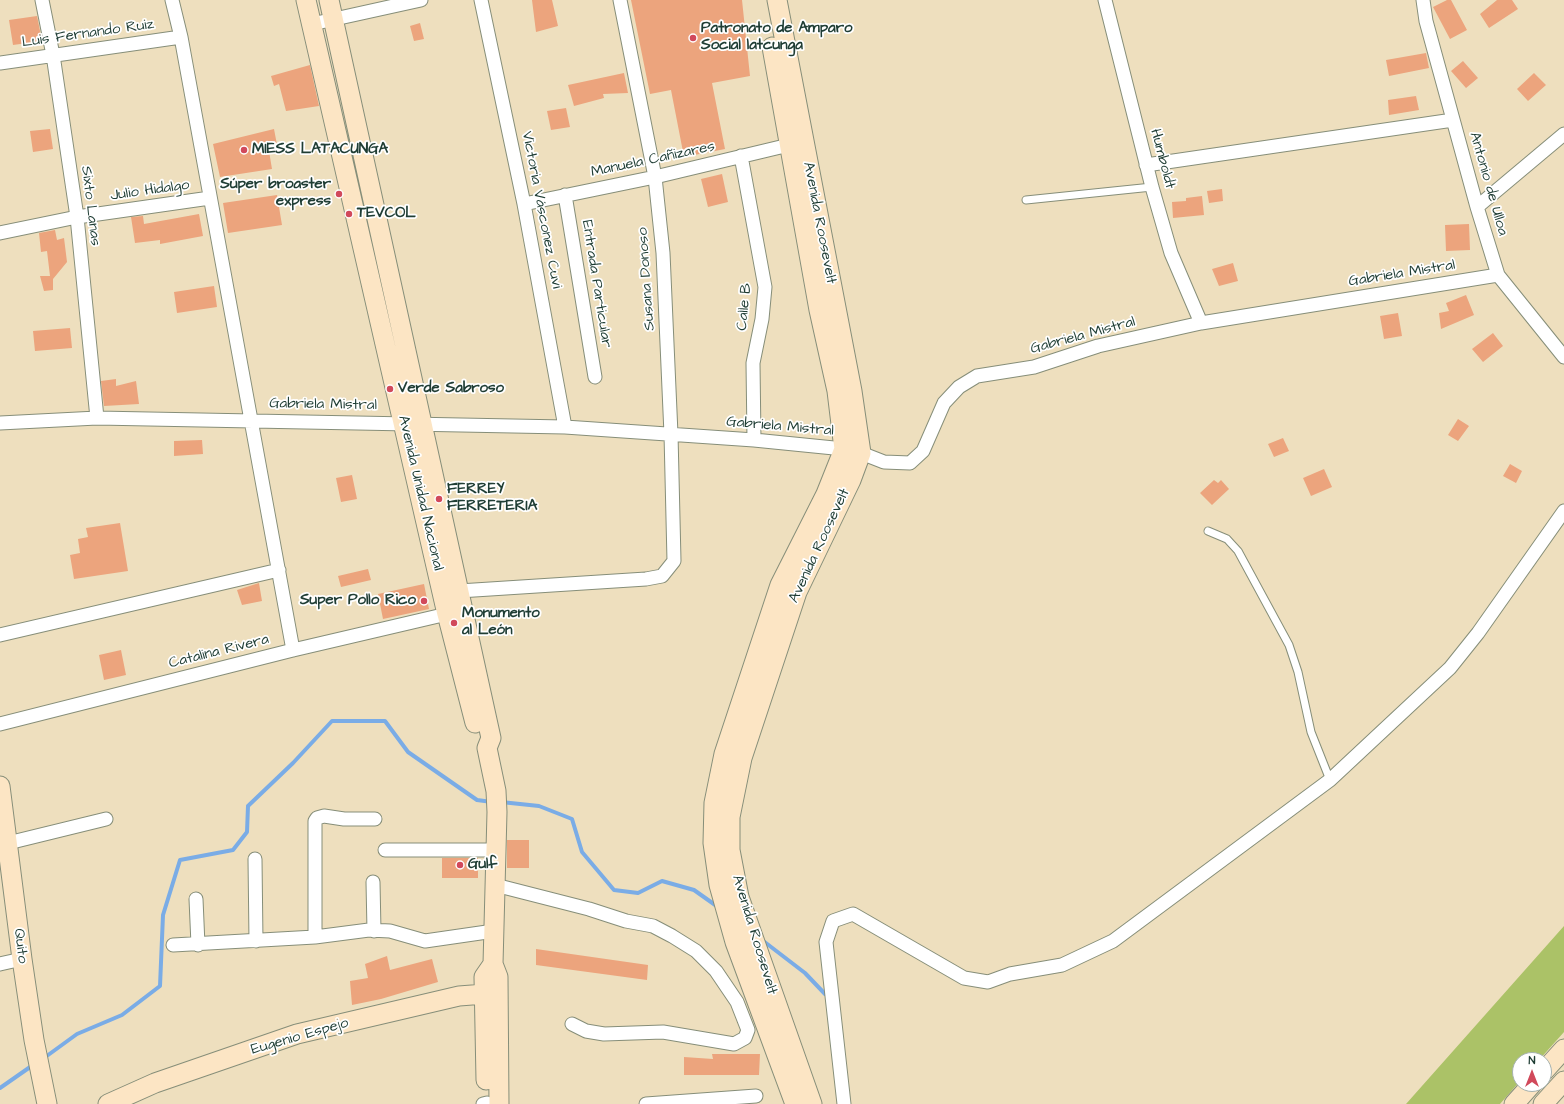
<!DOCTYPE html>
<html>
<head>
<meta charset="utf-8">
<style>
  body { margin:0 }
  #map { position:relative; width:1564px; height:1104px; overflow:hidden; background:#eedfbe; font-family:"Architects Daughter",sans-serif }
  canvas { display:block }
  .north { position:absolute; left:1512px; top:1052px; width:40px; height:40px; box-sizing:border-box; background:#fff; border:1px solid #a5b1ae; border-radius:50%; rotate:0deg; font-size:11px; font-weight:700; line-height:16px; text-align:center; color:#1f3d34 }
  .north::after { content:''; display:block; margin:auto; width:14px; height:18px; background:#d1495b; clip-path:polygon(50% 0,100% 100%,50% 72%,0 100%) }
</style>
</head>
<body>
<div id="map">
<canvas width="1564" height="1104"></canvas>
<div class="north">N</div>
</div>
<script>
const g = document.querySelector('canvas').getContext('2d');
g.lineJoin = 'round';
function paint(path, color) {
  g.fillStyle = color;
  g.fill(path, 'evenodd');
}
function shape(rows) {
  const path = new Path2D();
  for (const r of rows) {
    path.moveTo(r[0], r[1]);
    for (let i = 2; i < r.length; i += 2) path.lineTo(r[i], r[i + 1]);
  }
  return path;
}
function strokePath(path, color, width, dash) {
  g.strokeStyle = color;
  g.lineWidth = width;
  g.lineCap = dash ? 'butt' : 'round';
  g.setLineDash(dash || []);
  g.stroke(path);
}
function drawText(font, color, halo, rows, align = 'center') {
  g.font = font + ' "Architects Daughter",sans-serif';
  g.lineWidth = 3.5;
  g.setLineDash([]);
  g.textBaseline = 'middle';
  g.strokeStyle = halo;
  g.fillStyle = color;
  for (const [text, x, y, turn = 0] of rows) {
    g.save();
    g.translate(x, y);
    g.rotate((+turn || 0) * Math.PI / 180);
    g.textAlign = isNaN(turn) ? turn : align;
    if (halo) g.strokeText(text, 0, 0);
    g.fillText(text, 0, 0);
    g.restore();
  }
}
const green = shape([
  [1564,926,1564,1032,1539,1060,1520,1060,1520,1081,1500,1104,1406,1104]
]);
const stream = shape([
  [501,802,539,806,572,819,582,852,614,890,638,893,662,881,694,890,718,907],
  [762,940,805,973,825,994],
  [44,1058,77,1034,122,1015,160,986,163,915,180,860,233,850,247,832,248,806,293,763,332,721,385,721,408,752,477,800,492,802],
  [0,1088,33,1065]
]);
const building = shape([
  [532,0,552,0,558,26,536,32],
  [631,0,742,0,750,76,712,83,725,149,684,157,671,90,650,94],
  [1447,0,1451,0,1467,30,1450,39,1433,7],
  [1497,0,1512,0,1518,9,1489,28,1480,14],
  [37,16,42,41,13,45,9,20],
  [420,23,424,39,414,41,410,26],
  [1426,53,1429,68,1389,76,1386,60],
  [1463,61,1478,78,1466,88,1451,71],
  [310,65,319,106,286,111,279,84,274,86,271,76],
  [624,73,628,93,603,94,604,98,574,106,568,85],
  [1534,73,1546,85,1528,101,1517,89],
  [1416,96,1419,110,1389,115,1388,100],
  [566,108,570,127,551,130,547,111],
  [50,129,53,149,33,152,30,131],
  [274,129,278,150,269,151,272,169,220,177,213,144],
  [722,174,728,202,708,207,701,179],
  [1222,189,1223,201,1209,203,1207,191],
  [277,195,282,225,228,233,223,203],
  [1202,196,1204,215,1173,218,1172,202,1186,201,1186,198],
  [199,214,203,236,160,244,160,240,135,243,131,217,143,216,144,224],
  [1469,224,1470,250,1446,251,1445,225],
  [55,230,57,240,64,238,67,262,53,279,53,290,44,291,40,276,50,276,47,251,41,252,39,233],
  [1233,263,1238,281,1219,286,1212,269],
  [214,286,217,307,177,313,174,292],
  [1466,295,1474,315,1441,329,1439,313,1449,311,1446,303],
  [1398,313,1402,336,1384,339,1380,316],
  [70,328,72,348,35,351,33,331],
  [1493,333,1503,346,1483,362,1472,349],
  [116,379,116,386,136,381,139,404,104,406,101,381],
  [1458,419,1469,426,1458,441,1448,435],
  [1283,438,1289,451,1274,457,1268,444],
  [202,440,203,454,174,456,174,441],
  [1510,464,1522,471,1516,483,1503,476],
  [1324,469,1332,487,1311,496,1303,478],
  [352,475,357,499,341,502,336,478],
  [1214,480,1218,483,1221,480,1229,489,1212,505,1200,493],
  [120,523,128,571,74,579,70,555,80,553,78,539,88,537,86,528],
  [368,569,371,580,341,587,338,576],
  [259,583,262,601,242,605,237,590],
  [424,584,429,609,383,619,378,594],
  [121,650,126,675,104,680,99,655],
  [507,840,529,840,529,868,507,868],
  [442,858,478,858,478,878,442,878],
  [536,949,648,965,647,980,536,965],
  [387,956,390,970,432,959,438,982,381,999,352,1005,350,981,368,978,365,964],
  [712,1054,760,1054,759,1075,684,1075,684,1057,713,1059]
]);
const lane = shape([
  [1026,200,1152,187],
  [1208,531,1227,539,1238,551,1289,645,1298,672,1311,732,1330,780]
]);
const street = shape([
  [42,0,53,55,77,217,97,418],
  [172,0,181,37,293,650],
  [481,0,524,204,565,427],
  [1105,0,1152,187,1171,253,1201,323],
  [1423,0,1426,21,1477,207,1498,275,1564,357],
  [312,24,421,0],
  [0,63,181,37],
  [741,156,765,287,762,319,753,363,754,440],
  [1146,165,1453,120],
  [565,195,595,377],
  [524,204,655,177,789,145],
  [1477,207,1564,134],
  [0,233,77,217,210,198],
  [0,423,97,418,565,427,754,440,844,449,861,453,884,462,910,463,923,451,944,403,959,387,977,376,1034,367,1098,346,1201,323,1498,275],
  [459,591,646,579,662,576,674,561,671,434,663,253,655,177,620,0],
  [0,635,279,570],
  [0,724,293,650,447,614],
  [375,819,344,819,324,816,317,818,315,821,315,937,369,930,390,931,425,941,494,931],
  [0,845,106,819],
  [385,850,496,850],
  [255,859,256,941],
  [373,882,374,931],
  [495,885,589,909,626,921,653,926,672,936,696,951,716,971,737,1002,748,1030,745,1038,734,1044,663,1032,604,1034,586,1031,572,1024],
  [196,899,198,945],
  [173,945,315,937],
  [0,964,22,959],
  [483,1104,487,1103],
  [646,1104,756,1096],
  [844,1104,826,942,833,921,853,914,964,978,988,982,1010,974,1062,965,1113,941,1330,780,1450,668,1478,633,1564,511]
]);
const secondary = shape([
  [306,0,447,614,475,723],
  [329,0,491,738,487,748,496,791,497,812,493,964,498,977,499,1104],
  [777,0,852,391,861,453,851,480,797,592,742,758,730,817,730,850,739,897,812,1104],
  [772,47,819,310,837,391,844,449,826,494,780,585,724,754,714,803,713,843,719,885,735,942,795,1104],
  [0,786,22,959,34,1040,47,1104],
  [1544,1071,1564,1049],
  [486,1080,484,977,493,964],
  [108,1104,155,1083,297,1034,459,996,498,993],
  [1514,1104,1532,1084],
  [1543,1104,1564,1081]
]);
const markers = [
  [693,38,4,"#d1495b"],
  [244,150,4,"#d1495b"],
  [339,194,4,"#d1495b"],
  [349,214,4,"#d1495b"],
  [390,389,4,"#d1495b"],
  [439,499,4,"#d1495b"],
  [424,601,4,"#d1495b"],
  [454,623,4,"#d1495b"],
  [460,865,4,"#d1495b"]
];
const poiNames = [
  ["Patronato de Amparo",701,29],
  ["Social latcunga",701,46],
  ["MIESS LATACUNGA",252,150],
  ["Súper broaster",331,185,"right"],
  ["express",331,202,"right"],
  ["TEVCOL",357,214],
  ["Verde Sabroso",398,389],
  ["FERREY",447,490],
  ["FERRETERIA",447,507],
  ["Super Pollo Rico",416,601,"right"],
  ["Monumento",462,614],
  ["al León",462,631],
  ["Gulf",468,865]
];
const streetNames = [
  ["Luis Fernando Ruiz",88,34,-8],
  ["Humboldt",1162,159,75],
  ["Manuela Cañizares",653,160,-12],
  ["Antonio de Ulloa",1488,184,74],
  ["Julio Hidalgo",150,191,-8],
  ["Sixto Lanas",90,206,83],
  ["Victoria Vásconez Cuvi",541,210,79],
  ["Avenida Roosevelt",819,223,79],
  ["Gabriela Mistral",1402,274,-9],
  ["Susana Donoso",647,279,-94],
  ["Entrada Particular",596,284,81],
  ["Calle B",745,307,-84],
  ["Gabriela Mistral",1083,336,-15],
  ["Gabriela Mistral",323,405,1],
  ["Gabriela Mistral",780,427,5],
  ["Avenida Unidad Nacional",420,493,77],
  ["Avenida Roosevelt",820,546,-65],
  ["Catalina Rivera",219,652,-14],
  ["Avenida Roosevelt",754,935,73],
  ["Quito",20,946,83],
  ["Eugenio Espejo",300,1037,-16]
];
paint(green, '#abc267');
strokePath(stream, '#7aace6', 4);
paint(building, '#eca47d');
strokePath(lane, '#868e79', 9);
strokePath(street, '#868e79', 15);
strokePath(secondary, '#868e79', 21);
strokePath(lane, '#fff', 7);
strokePath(street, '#fff', 13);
strokePath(secondary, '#fce5c4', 19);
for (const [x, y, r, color] of markers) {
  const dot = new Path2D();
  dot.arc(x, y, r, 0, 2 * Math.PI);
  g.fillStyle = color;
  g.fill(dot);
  strokePath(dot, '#fff', 1.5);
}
drawText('bold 15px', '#1f3d34', '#fff', poiNames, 'left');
drawText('15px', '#1f3d34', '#fff', streetNames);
</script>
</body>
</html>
